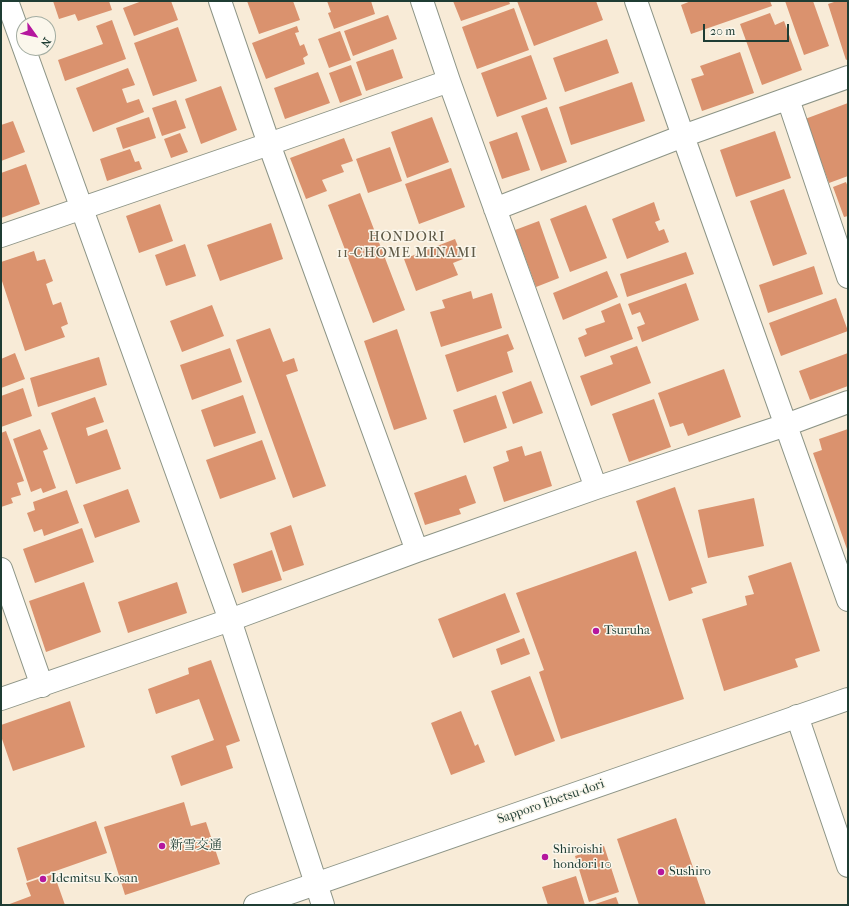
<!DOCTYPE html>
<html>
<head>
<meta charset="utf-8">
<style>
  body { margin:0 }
  #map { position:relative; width:849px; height:906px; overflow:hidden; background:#f8ebd7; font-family:"IM FELL French Canon",serif }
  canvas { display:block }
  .frame { position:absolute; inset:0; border:2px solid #1f3d34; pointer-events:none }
  .north { position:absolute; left:16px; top:16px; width:40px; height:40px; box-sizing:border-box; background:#fbf7ec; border:1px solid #a3ada2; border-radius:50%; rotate:123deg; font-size:11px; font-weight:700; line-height:16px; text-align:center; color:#1f3d34 }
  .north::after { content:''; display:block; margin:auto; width:14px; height:18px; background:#b5179e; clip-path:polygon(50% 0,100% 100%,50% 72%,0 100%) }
  .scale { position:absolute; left:703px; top:24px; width:86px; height:18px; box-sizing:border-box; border:2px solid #1f3d34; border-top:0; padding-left:5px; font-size:12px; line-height:14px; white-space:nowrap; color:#1f3d34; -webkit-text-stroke:3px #fbf7ec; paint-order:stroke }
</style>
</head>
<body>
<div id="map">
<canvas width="849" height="906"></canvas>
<div class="frame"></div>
<div class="north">N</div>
<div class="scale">20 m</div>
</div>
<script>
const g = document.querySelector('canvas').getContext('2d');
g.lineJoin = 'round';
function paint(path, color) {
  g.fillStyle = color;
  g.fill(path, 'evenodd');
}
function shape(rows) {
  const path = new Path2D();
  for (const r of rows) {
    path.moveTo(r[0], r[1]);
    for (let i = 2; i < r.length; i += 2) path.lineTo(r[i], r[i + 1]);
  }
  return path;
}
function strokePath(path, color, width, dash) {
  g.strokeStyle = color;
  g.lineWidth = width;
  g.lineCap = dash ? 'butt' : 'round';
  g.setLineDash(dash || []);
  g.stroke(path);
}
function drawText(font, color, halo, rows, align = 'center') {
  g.font = font + ' "IM FELL French Canon","Noto Serif JP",serif';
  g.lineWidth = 3;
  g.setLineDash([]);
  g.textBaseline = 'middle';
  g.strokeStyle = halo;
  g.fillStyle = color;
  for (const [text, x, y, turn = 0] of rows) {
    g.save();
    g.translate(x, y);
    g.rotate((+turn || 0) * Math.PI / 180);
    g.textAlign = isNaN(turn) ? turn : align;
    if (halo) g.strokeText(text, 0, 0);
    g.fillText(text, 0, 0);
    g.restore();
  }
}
const building = shape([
  [53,1,109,1,112,10,78,21,75,14,59,19],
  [142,1,171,1,178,20,134,36,123,8],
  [247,1,293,1,300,20,259,34],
  [327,1,371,1,375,14,334,29,328,13,331,12],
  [453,1,509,1,510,4,461,21],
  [517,1,596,1,603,20,534,46],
  [691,1,770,1,772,6,691,34,681,5],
  [785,1,813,1,829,46,804,55],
  [837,1,848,1,848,59,846,60,828,4],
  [514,8,529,50,477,69,462,27],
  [770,13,775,25,784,21,802,70,762,85,740,24],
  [388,15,397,39,353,56,344,31],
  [112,20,126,59,65,81,58,60,103,44,96,26],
  [297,26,299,32,295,33,300,46,304,44,308,55,303,58,305,64,266,79,252,43],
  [178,27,197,81,153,96,134,43],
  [340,31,351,60,329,68,318,39],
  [607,39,619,73,565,92,553,58],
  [393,49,403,78,366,91,356,62],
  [740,52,754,93,702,111,691,79,704,75,700,66],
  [531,55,547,99,497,117,481,73],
  [351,65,362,95,340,103,329,73],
  [128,68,135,85,122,89,127,103,139,99,144,112,93,132,76,88],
  [318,72,330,103,285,119,274,88],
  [632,82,645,121,571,145,559,107],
  [221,86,237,130,201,144,185,99],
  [176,100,186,128,162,136,152,108],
  [848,103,848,176,829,183,805,119],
  [547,107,567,162,541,171,521,116],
  [149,117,156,138,123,149,116,128],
  [432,117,449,162,407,178,391,132],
  [13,121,25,152,1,161,1,125],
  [775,131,791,178,736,197,720,150],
  [517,132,530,170,502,179,489,142],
  [180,133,188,152,171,158,164,139],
  [344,138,353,161,341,165,344,172,322,180,327,191,306,199,290,158],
  [390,147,402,181,368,193,356,159],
  [130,149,135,162,139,161,142,169,107,181,100,159],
  [26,164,40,204,1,218,1,173],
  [451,168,465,207,419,224,405,184],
  [846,182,848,187,848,216,844,217,833,187],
  [784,189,807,254,773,266,750,201],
  [360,193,405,310,373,323,328,205],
  [654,202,660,220,655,222,659,231,664,229,669,242,627,259,612,219],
  [160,204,173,241,139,253,126,216],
  [586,205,607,258,570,272,550,219],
  [539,221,559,278,536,287,515,230],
  [271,223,283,259,220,281,207,245],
  [455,239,463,259,453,263,458,275,416,291,404,259],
  [185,244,196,276,166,286,155,255],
  [34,251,37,261,45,259,53,281,46,284,53,305,61,302,68,324,61,327,65,337,25,351,1,278,1,262],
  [686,252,694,274,627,297,620,274],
  [814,266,823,294,768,313,759,285],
  [607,271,618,297,563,320,553,293],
  [686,283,699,320,642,342,637,327,645,324,640,312,632,315,628,304],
  [471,291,473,299,492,293,502,328,441,347,430,312,445,308,442,300],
  [836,298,848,331,781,356,769,323],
  [620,303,633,339,585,357,578,338,587,334,585,329,605,322,601,311],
  [212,305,224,336,182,352,170,321],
  [270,328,283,362,294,358,298,371,286,375,326,486,293,498,236,340],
  [397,329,427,419,394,430,364,341],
  [508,334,514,349,507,352,513,372,457,392,445,355],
  [637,346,651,383,591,406,580,376,613,364,610,356],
  [230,348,242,382,192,400,180,365],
  [15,353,25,379,1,388,1,359],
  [848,353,848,386,810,400,799,371],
  [99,357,107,385,38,407,30,378],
  [724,369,741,417,688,436,683,423,670,427,658,393],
  [531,381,543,413,513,424,502,392],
  [23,388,32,416,1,427,1,396],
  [243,395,256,433,214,447,201,410],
  [496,395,507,428,464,443,453,410],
  [95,397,104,422,86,428,88,436,107,429,121,469,76,484,51,413],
  [654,399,671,447,629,462,612,414],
  [40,429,48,449,43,451,56,488,43,493,41,488,31,492,13,439],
  [848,429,848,552,813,453,822,450,819,439],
  [6,431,24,481,17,483,21,495,11,498,13,503,1,507,1,433],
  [262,440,276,479,220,499,206,460],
  [522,446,525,456,541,451,552,486,504,502,493,467,509,461,506,451],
  [466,475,476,503,459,509,461,514,425,525,414,493],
  [675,487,707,583,691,588,693,593,669,601,636,501],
  [128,489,140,522,95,538,83,505],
  [67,490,79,523,44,536,42,529,34,532,27,513,35,510,33,502],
  [754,498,764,546,708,558,698,510],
  [291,525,304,565,283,572,270,533],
  [82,528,94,562,35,583,23,549],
  [272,550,282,580,242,593,233,564],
  [636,551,684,699,561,739,539,672,544,670,516,593],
  [791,562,820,651,795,659,798,667,724,691,702,619,747,605,745,596,754,594,748,576],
  [84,582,101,632,46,652,29,601],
  [177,582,187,613,128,633,118,602],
  [505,593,520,632,453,658,438,619],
  [524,638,530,654,501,665,496,649],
  [211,660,240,741,226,746,233,768,181,786,171,756,214,740,199,699,156,714,148,689,189,674,188,668],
  [530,676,555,741,515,756,491,691],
  [70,701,85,747,13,771,1,736,1,725],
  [461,711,475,746,478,744,485,762,451,775,431,723],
  [184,802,191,826,206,822,220,864,125,895,104,827],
  [676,818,706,905,639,905,617,839],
  [96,821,107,853,27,881,17,848],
  [604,846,619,892,589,902,575,856],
  [54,874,65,905,7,905,31,896,26,883],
  [576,876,585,905,548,905,542,887],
  [616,897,619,905,592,905]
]);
const minor = shape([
  [7,1,230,620,323,905],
  [220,1,269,144,417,551],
  [422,1,449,81,596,488],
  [636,1,683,136,848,600],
  [788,99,848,277],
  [495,209,683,136,848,77],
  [1,236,269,144,449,81],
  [1,569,42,686],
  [1,699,230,620,417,551,596,488,786,425,848,402],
  [797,716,848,866]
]);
const highway = shape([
  [255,905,848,699]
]);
const markers = [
  [596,631,4,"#b5179e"],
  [162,846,4,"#b5179e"],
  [545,857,4,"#b5179e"],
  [661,872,4,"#b5179e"],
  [43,879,4,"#b5179e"]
];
const poiNames = [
  ["Tsuruha",604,631],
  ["新雪交通",170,846],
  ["Shiroishi",553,850],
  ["hondori 10",553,865],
  ["Sushiro",669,872],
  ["Idemitsu Kosan",51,879]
];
const streetNames = [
  ["Sapporo Ebetsu-dori",551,802,-19]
];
const neighbourhoodNames = [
  ["HONDORI",407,238],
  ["11-CHOME MINAMI",407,254]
];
paint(building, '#da926e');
strokePath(minor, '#8c9486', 24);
strokePath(highway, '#8c9486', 24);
strokePath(minor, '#fff', 22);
strokePath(highway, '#fff', 22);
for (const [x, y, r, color] of markers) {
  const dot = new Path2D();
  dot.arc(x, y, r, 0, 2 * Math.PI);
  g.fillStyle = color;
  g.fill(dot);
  strokePath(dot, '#fbf7ec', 1.5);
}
drawText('13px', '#1f3d34', '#fbf7ec', poiNames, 'left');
drawText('13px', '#1f3d34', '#fbf7ec', streetNames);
g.letterSpacing = '1px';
drawText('14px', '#605b48', '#fbf7ec', neighbourhoodNames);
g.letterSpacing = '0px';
</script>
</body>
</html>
